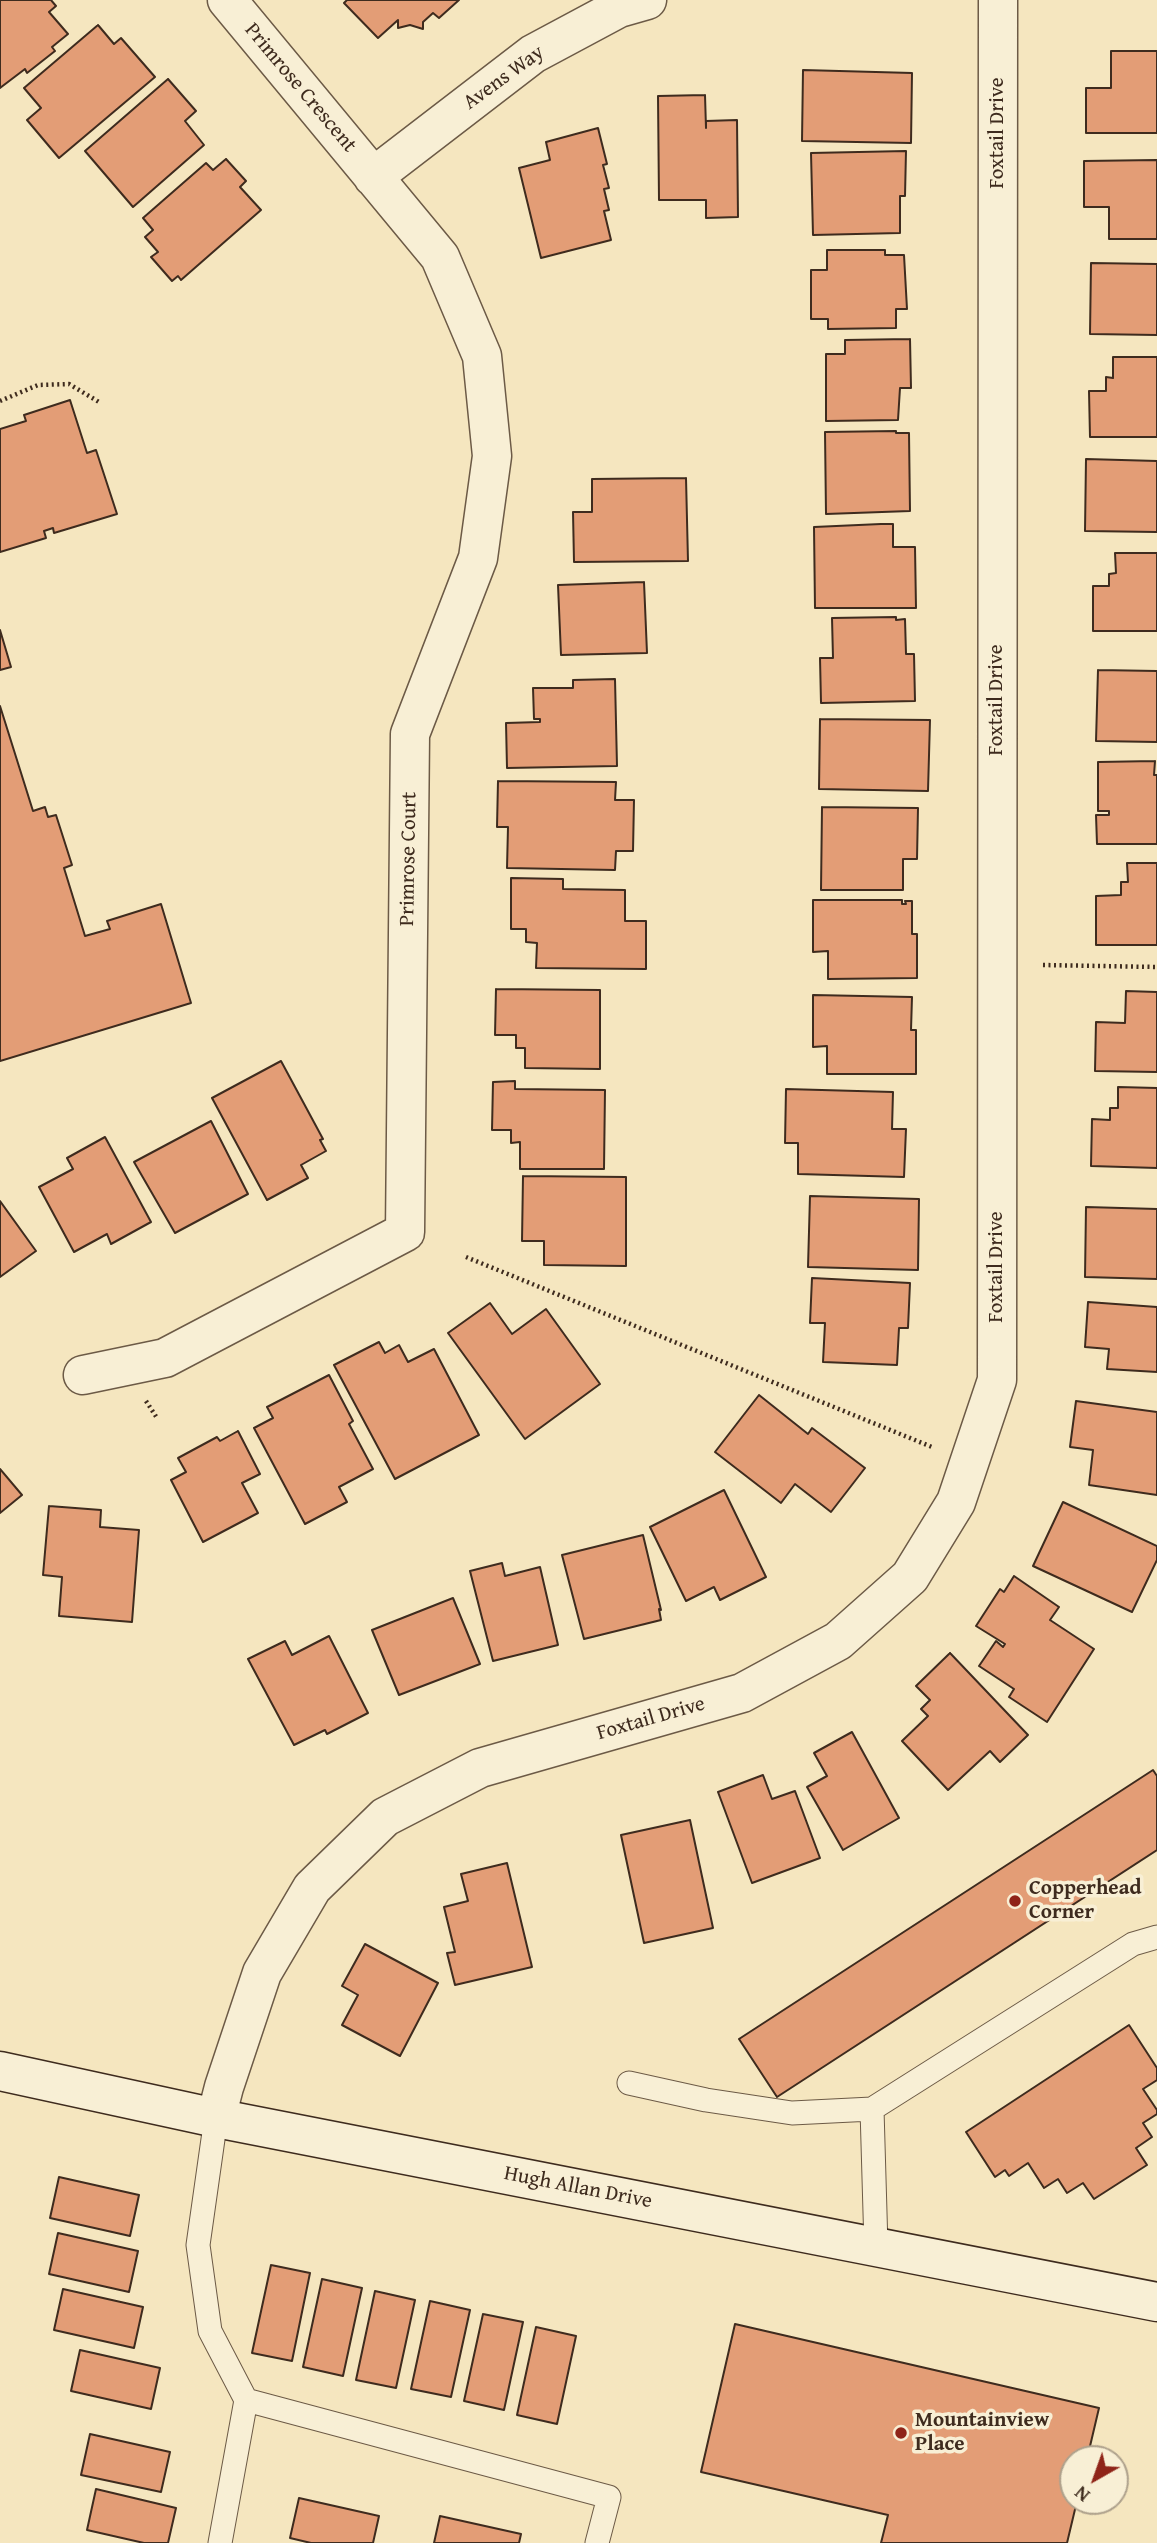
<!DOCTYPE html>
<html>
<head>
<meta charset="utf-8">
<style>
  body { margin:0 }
  #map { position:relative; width:1157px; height:2543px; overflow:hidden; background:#f5e6bf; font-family:"Gentium Book Plus",serif }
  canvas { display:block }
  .north { position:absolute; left:1059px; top:2445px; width:70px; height:70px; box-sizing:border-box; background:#f8efd5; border:2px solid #aea18c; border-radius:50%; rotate:220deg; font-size:19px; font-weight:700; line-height:28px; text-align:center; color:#3e2b1e }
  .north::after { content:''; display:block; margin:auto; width:24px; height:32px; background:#8f2418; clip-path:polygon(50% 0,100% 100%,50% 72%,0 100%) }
</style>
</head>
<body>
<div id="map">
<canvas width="1157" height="2543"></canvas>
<div class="north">N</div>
</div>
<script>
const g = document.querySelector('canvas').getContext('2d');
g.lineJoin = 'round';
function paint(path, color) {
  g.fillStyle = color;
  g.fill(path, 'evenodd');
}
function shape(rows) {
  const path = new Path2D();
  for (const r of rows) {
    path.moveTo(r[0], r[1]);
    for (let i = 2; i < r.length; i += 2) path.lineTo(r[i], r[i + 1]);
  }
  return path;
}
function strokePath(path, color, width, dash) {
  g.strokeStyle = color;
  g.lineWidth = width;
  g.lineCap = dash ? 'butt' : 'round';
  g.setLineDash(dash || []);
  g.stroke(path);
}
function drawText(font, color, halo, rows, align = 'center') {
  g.font = font + ' "Gentium Book Plus",serif';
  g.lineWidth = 7;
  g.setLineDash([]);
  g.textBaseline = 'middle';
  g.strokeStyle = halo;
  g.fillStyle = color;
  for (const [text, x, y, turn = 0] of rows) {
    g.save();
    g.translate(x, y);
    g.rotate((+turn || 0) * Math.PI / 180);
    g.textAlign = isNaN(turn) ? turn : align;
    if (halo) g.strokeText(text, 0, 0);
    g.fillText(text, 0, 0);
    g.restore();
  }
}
const building = shape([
  [0,0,51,0,56,6,49,12,68,34,52,47,55,51,27,73,25,69,0,88,0,0],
  [347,0,459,0,439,18,433,13,423,22,423,29,410,25,398,28,398,20,378,38,344,3,347,0],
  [98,25,114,44,121,38,155,77,59,158,27,120,41,108,24,88,98,25],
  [1111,51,1157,51,1157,133,1086,133,1086,88,1111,88,1111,51],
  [803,70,912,73,911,143,802,141,803,70],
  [168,79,196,111,185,121,204,145,133,207,85,151,168,79],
  [705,95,706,128,706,121,737,120,738,217,706,218,706,200,659,200,658,96,705,95],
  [598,128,607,164,603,165,609,188,604,189,609,210,604,211,611,240,541,258,519,168,550,160,546,142,598,128],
  [906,151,905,196,900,196,900,233,813,235,811,153,906,151],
  [226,159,246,181,240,187,261,210,181,280,178,276,172,281,151,257,158,252,145,237,153,230,143,218,206,163,213,170,226,159],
  [1157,160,1157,239,1109,239,1109,207,1084,207,1084,161,1157,160],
  [827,250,885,250,885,255,904,255,907,309,896,309,896,328,828,329,828,319,811,319,811,270,827,270,827,250],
  [1091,263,1157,264,1157,335,1090,334,1091,263],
  [910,339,911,388,900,388,898,420,826,421,826,354,845,354,845,340,910,339],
  [1113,357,1157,357,1157,437,1090,437,1089,391,1106,391,1106,377,1113,378,1113,357],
  [70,400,87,453,96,450,117,514,54,533,53,528,44,531,46,538,0,552,0,429,26,421,24,415,70,400],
  [896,431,896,433,909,433,910,511,826,514,825,432,896,431],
  [1086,459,1157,461,1157,532,1085,531,1086,459],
  [686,478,688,561,574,562,573,512,592,512,592,479,686,478],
  [881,524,893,524,893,547,915,547,916,608,815,608,814,527,881,524],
  [1115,553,1157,553,1157,631,1093,631,1093,586,1109,586,1109,574,1116,573,1115,553],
  [644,582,647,653,561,655,558,585,644,582],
  [896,617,896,620,905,619,906,654,914,654,915,701,821,703,820,658,833,658,832,618,896,617],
  [0,630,11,667,0,670,0,630],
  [1098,670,1157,671,1157,742,1096,741,1098,670],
  [615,679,617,766,507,768,506,723,540,722,540,719,534,719,533,688,573,688,573,680,615,679],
  [0,706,33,811,45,807,48,817,56,815,72,865,64,868,85,936,110,929,107,921,161,904,191,1003,0,1061,0,706],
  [820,719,930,720,928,791,819,789,820,719],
  [1155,761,1154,775,1157,775,1157,844,1097,844,1096,815,1109,815,1109,811,1098,811,1098,762,1155,761],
  [498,781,616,782,615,800,634,800,633,851,616,851,615,870,507,868,508,827,497,827,498,781],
  [822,807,918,808,917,859,903,859,903,890,821,890,822,807],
  [1127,863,1157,863,1157,945,1096,945,1096,896,1121,895,1121,882,1128,882,1127,863],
  [511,878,563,879,563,889,625,890,625,921,646,921,646,969,536,968,537,943,526,942,526,929,511,929,511,878],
  [813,900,902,900,902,904,906,904,905,901,912,901,912,934,917,934,917,978,828,979,828,951,813,952,813,900],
  [496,989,600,990,600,1069,525,1068,525,1048,516,1048,516,1035,495,1035,496,989],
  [1126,991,1157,992,1157,1072,1095,1071,1096,1022,1125,1023,1126,991],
  [813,995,912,997,911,1030,916,1030,916,1074,827,1074,827,1046,813,1047,813,995],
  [281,1061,323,1139,320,1140,326,1151,301,1165,308,1178,267,1200,212,1098,281,1061],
  [515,1081,515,1089,605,1090,604,1169,520,1169,520,1142,511,1143,511,1130,492,1130,493,1082,515,1081],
  [1118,1087,1157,1088,1157,1168,1091,1166,1092,1119,1110,1120,1110,1108,1118,1108,1118,1087],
  [786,1089,893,1092,892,1129,906,1129,904,1177,798,1174,798,1143,785,1143,786,1089],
  [211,1121,248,1194,175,1233,134,1162,211,1121],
  [105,1137,151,1222,111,1244,107,1234,74,1252,39,1187,73,1169,67,1158,105,1137],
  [523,1176,626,1177,626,1266,544,1265,544,1241,522,1241,523,1176],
  [810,1196,919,1199,918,1270,808,1267,810,1196],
  [0,1201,36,1251,0,1277,0,1201],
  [1086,1207,1157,1209,1157,1279,1085,1277,1086,1207],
  [812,1278,910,1283,908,1328,899,1328,897,1365,823,1362,825,1323,810,1323,812,1278],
  [1088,1302,1157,1307,1157,1372,1107,1369,1109,1349,1085,1347,1088,1302],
  [490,1303,512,1334,546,1309,600,1384,525,1439,448,1333,490,1303],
  [379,1342,385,1353,399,1345,408,1362,434,1349,479,1435,395,1479,334,1365,379,1342],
  [329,1375,353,1421,349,1424,373,1469,339,1487,347,1502,305,1524,254,1428,273,1418,267,1407,329,1375],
  [759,1395,808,1434,812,1428,865,1468,831,1512,795,1484,781,1503,715,1452,759,1395],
  [1076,1401,1157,1412,1157,1495,1089,1485,1093,1450,1070,1447,1076,1401],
  [238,1431,260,1474,242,1483,258,1513,203,1542,171,1480,186,1472,178,1458,217,1437,220,1441,238,1431],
  [0,1469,22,1495,0,1513,0,1469],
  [724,1490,766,1577,720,1600,714,1587,686,1601,650,1527,724,1490],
  [1063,1502,1157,1546,1157,1560,1132,1612,1033,1566,1063,1502],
  [49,1506,101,1510,100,1527,139,1530,132,1622,59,1616,62,1577,43,1575,49,1506],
  [643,1535,661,1610,659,1609,661,1620,584,1639,562,1555,643,1535],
  [502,1563,505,1576,540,1567,558,1645,493,1661,470,1571,502,1563],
  [1014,1576,1059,1607,1050,1620,1094,1649,1047,1722,1009,1697,1014,1689,979,1666,996,1641,1003,1647,1005,1644,976,1626,1000,1589,1004,1592,1014,1576],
  [453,1598,480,1664,399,1695,372,1630,453,1598],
  [329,1636,368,1713,327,1734,325,1730,294,1745,248,1659,285,1641,292,1655,329,1636],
  [950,1653,1028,1735,1000,1762,990,1751,948,1790,902,1741,928,1716,921,1709,930,1700,916,1686,950,1653],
  [852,1732,899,1818,843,1850,807,1787,827,1776,814,1753,852,1732],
  [1153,1770,1157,1776,1157,1850,777,2097,739,2039,1153,1770],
  [763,1775,772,1799,795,1791,820,1858,752,1883,718,1792,763,1775],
  [690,1820,713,1928,644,1943,621,1835,690,1820],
  [507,1863,532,1967,455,1985,447,1953,455,1952,444,1907,468,1901,461,1874,507,1863],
  [365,1944,438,1983,400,2056,342,2025,358,1995,342,1986,365,1944],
  [1129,2025,1157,2068,1157,2080,1143,2089,1157,2110,1157,2114,1143,2123,1152,2137,1136,2148,1147,2165,1094,2199,1083,2183,1067,2193,1058,2179,1044,2188,1028,2163,1009,2176,1005,2170,995,2177,966,2132,1129,2025],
  [59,2177,139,2195,130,2236,50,2218,59,2177],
  [58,2233,138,2251,129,2292,49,2274,58,2233],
  [271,2265,310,2273,292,2361,252,2353,271,2265],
  [322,2279,362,2288,343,2376,303,2367,322,2279],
  [63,2289,143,2307,134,2348,54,2330,63,2289],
  [375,2291,415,2300,396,2388,356,2380,375,2291],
  [430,2301,470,2310,451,2397,411,2389,430,2301],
  [483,2314,523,2322,504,2410,464,2401,483,2314],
  [735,2324,1099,2408,1087,2459,1073,2459,1073,2501,1077,2501,1067,2543,881,2543,888,2515,701,2472,735,2324],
  [536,2327,576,2336,557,2424,517,2415,536,2327],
  [80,2350,160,2368,151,2409,71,2391,80,2350],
  [90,2434,170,2452,161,2492,81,2475,90,2434],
  [96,2489,176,2508,168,2543,144,2543,87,2530,96,2489],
  [299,2498,379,2516,373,2543,311,2543,290,2538,299,2498],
  [440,2516,521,2534,519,2543,434,2543,440,2516]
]);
const path = shape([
  [0,401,38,385,69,384,99,402],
  [1043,965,1157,967],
  [466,1257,932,1447],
  [146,1401,157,1418]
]);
const lane = shape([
  [629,2083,706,2100,792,2113,872,2109,1133,1944,1157,1937],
  [872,2109,876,2247],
  [216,2118,198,2245,210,2331,246,2400,220,2543],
  [246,2400,609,2497,597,2543]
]);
const street = shape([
  [373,177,533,54,619,8,647,0],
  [83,1375,165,1358,405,1232,410,734,478,558,492,456,482,356,440,257,227,0],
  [216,2118,224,2087,262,1973,312,1888,385,1817,480,1768,742,1693,838,1641,910,1577,956,1502,997,1380,998,0]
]);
const secondary = shape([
  [0,2071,216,2118,1157,2302]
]);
const markers = [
  [1015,1901,7,"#8f2418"],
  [901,2433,7,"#8f2418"]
];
const streetNames = [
  ["Avens Way",504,78,-36],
  ["Primrose Crescent",300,88,50],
  ["Foxtail Drive",998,133,-90],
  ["Foxtail Drive",997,700,-90],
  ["Primrose Court",409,859,-89],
  ["Foxtail Drive",997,1267,-90],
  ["Foxtail Drive",651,1719,-16],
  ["Hugh Allan Drive",578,2188,11]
];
const poiNames = [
  ["Copperhead",1029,1889],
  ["Corner",1029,1913],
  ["Mountainview",915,2421],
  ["Place",915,2445]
];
paint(building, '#e39d76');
strokePath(building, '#3e2b1e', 2);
strokePath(lane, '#6c5a46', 25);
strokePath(street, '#6c5a46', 41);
strokePath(secondary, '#3e2b1e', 41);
strokePath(path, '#3e2b1e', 4.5, [2, 3.5]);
strokePath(lane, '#f8efd5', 23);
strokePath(street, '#f8efd5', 38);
strokePath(secondary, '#f8efd5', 38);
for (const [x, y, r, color] of markers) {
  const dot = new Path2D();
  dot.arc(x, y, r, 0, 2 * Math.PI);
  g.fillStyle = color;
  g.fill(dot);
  strokePath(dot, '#f8efd5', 2.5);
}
drawText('21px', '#3e2b1e', '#f8efd5', streetNames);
drawText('bold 21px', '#3e2b1e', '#f8efd5', poiNames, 'left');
</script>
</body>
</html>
